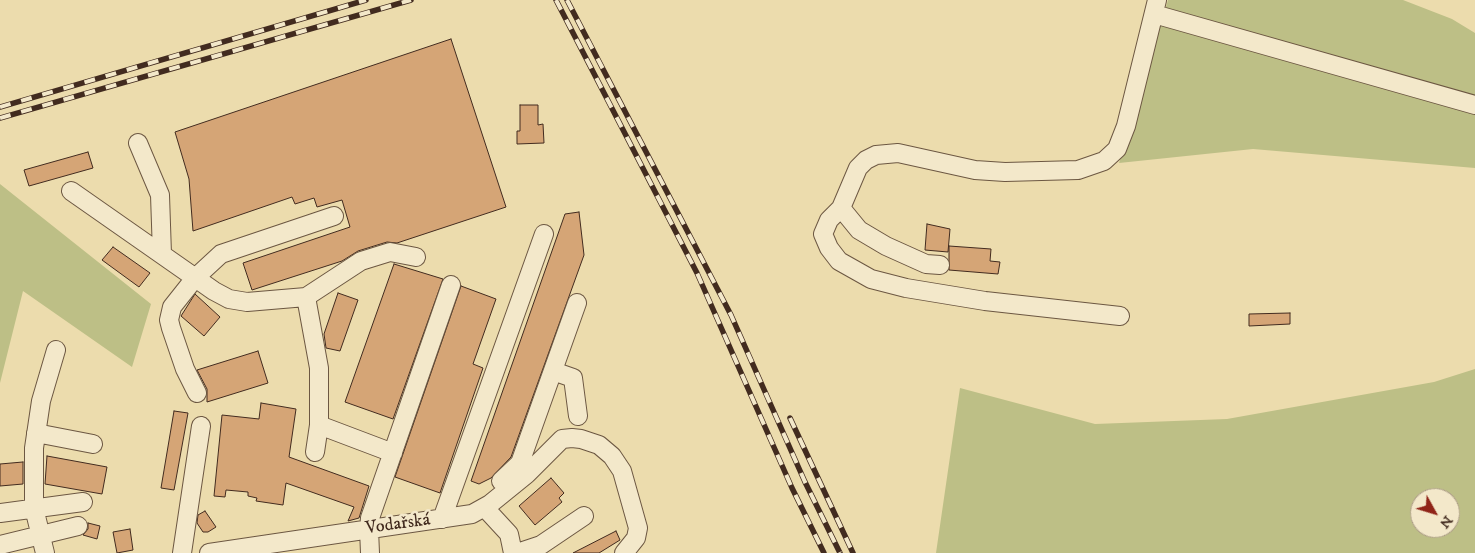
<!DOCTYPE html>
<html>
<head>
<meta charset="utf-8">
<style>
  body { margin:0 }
  #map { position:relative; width:1475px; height:553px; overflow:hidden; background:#ecdcad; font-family:"IM FELL DW Pica",serif }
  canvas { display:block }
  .north { position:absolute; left:1410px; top:488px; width:50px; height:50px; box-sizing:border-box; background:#f3e8ca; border:1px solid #ac9c86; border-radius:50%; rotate:129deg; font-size:14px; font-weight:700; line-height:20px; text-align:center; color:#422b1f }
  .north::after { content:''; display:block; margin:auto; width:18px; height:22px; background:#8f2418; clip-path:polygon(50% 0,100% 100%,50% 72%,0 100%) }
</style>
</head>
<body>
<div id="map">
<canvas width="1475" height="553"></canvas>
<div class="north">N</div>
</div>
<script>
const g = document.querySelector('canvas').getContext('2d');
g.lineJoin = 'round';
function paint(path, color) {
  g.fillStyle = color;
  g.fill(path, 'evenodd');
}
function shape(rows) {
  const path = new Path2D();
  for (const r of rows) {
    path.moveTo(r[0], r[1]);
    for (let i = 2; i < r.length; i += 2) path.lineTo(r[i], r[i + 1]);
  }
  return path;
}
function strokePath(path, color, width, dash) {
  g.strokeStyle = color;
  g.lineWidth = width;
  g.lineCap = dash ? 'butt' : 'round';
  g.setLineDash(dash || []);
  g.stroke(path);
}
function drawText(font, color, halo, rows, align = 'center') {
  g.font = font + ' "IM FELL DW Pica",serif';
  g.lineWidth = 5;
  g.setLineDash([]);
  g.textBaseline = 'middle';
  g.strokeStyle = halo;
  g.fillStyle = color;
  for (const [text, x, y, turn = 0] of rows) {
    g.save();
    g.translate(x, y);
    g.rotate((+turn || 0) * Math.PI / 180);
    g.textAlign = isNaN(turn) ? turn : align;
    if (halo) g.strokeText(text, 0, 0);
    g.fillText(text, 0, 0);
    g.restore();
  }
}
const green = shape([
  [1168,0,1403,0,1452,19,1475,33,1475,168,1253,149,1119,163],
  [0,184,151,304,132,367,23,291,0,383],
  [1475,369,1475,553,936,553,960,388,1095,424,1227,419,1434,382],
  [1420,498,1450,498,1450,528,1420,528]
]);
const building = shape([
  [451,39,506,207,397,243,387,242,358,251,342,261,252,290,243,263,350,227,342,200,317,207,314,198,295,204,292,197,193,231,189,179,175,132,451,39],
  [520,105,538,105,538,125,543,124,544,143,517,144,517,131,520,131,520,105],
  [88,152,93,168,29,186,24,170,88,152],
  [579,212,584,255,511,457,491,478,479,484,471,481,565,214,579,212],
  [927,224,950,229,948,252,925,250,927,224],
  [949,246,991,249,990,261,1000,262,998,274,949,270,949,246],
  [113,247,150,273,139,287,102,260,113,247],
  [394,264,443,279,393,419,345,402,394,264],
  [461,286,496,299,473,364,483,368,440,493,395,477,461,286],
  [338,293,358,300,340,351,326,348,324,334,338,293],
  [195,294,220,317,204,336,181,316,195,294],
  [1290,313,1290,324,1249,326,1249,314,1290,313],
  [258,351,268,383,207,402,207,389,197,370,258,351],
  [261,403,296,409,289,457,369,486,359,518,348,521,354,507,286,483,283,505,256,501,257,498,248,496,248,492,226,490,225,497,214,496,222,415,259,419,261,403],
  [174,411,188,413,174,490,161,488,174,411],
  [47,456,107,467,102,494,45,484,47,456],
  [23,462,23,484,0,486,0,464,23,462],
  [551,478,564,493,559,498,562,502,535,525,519,506,551,478],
  [205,511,216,527,208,532,203,532,197,523,198,515,205,511],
  [88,523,100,526,97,539,83,535,88,529,88,523],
  [130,529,133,550,117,553,113,532,130,529],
  [616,531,620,540,599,553,573,553,616,531]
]);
const minor = shape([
  [1154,14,1475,105],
  [138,143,160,195,162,254],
  [71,191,214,291,229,299,247,302,306,297,361,261,390,252,416,257],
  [841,208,859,230,886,246,926,264,940,265],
  [306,297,319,368,319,425,315,452],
  [1120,316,985,301,906,288,871,279,839,261,829,248,823,234,829,220,841,208,858,168,866,160,876,155,898,153,975,170,1005,172,1078,170,1104,161,1117,149,1126,126,1157,0],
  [553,371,573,378,578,416],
  [197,393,185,369,171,328,169,320,172,307,195,278,221,254,334,216],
  [319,425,393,453],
  [36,433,93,444],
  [501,481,520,463,577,303],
  [485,508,509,534,513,553],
  [0,513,83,502],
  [442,519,544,234],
  [0,545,78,526],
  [45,553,34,508,34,448,41,401,56,350],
  [182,553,201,426],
  [209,553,472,514,490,504,527,474,562,439,572,438,581,439,599,445,612,456,622,471,638,528,636,538,624,553],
  [370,553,369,529,370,518,451,285],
  [517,553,541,545,584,516]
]);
const rail = shape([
  [556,0,697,273,792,488,824,553],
  [567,0,731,315,805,482,840,553],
  [0,107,366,0],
  [0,118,411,0],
  [790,418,853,553]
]);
const streetNames = [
  ["Vodařská",398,525,-8]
];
paint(green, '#bdbf86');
paint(building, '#d5a576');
strokePath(building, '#422b1f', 1);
strokePath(minor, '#6c5742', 20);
strokePath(minor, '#f3e8ca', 18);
strokePath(rail, '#422b1f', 5.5);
strokePath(rail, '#f3e8ca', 4, [11]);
drawText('18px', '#422b1f', '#f3e8ca', streetNames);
</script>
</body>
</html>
